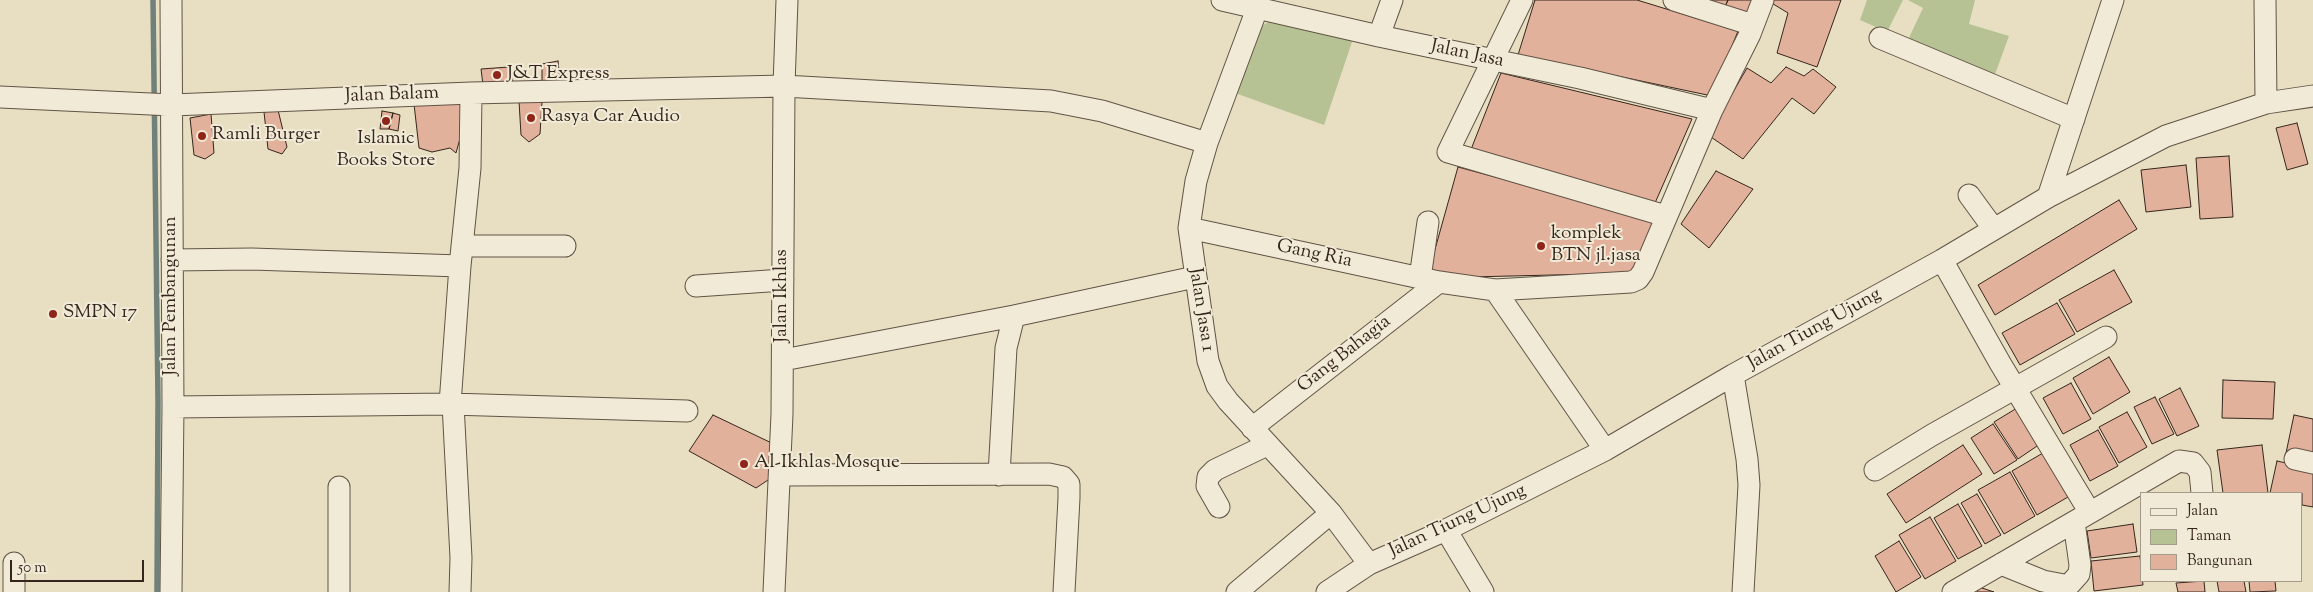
<!DOCTYPE html>
<html>
<head>
<meta charset="utf-8">
<style>
  body { margin:0 }
  #map { position:relative; width:2313px; height:592px; overflow:hidden; background:#e8dfc2; font-family:"Sorts Mill Goudy",serif }
  canvas { display:block }
  .legend { position:absolute; left:2140px; top:492px; width:162px; height:90px; box-sizing:border-box; background:#f0ead7; border:1px solid #a59b8c; margin:0; padding:6px 9px; list-style:none; font-size:15px; color:#35251c }
  .legend li { display:flex; align-items:center; gap:10px; height:25px }
  .legend b { width:25px; border:1px solid #a59b8c }
  .scale { position:absolute; left:10px; top:560px; width:134px; height:22px; box-sizing:border-box; border:2px solid #35251c; border-top:0; padding-left:6px; font-size:15px; line-height:18px; white-space:nowrap; color:#35251c; -webkit-text-stroke:4px #f0ead7; paint-order:stroke }
</style>
</head>
<body>
<div id="map">
<canvas width="2313" height="592"></canvas>
<ul class="legend">
<li><b style="height:6px;background:#f0ead7"></b>Jalan</li>
<li><b style="height:14px;background:#b6c293"></b>Taman</li>
<li><b style="height:14px;background:#e2b19b"></b>Bangunan</li>
</ul>
<div class="scale">50 m</div>
</div>
<script>
const g = document.querySelector('canvas').getContext('2d');
g.lineJoin = 'round';
function paint(path, color) {
  g.fillStyle = color;
  g.fill(path, 'evenodd');
}
function shape(rows) {
  const path = new Path2D();
  for (const r of rows) {
    path.moveTo(r[0], r[1]);
    for (let i = 2; i < r.length; i += 2) path.lineTo(r[i], r[i + 1]);
  }
  return path;
}
function strokePath(path, color, width, dash) {
  g.strokeStyle = color;
  g.lineWidth = width;
  g.lineCap = dash ? 'butt' : 'round';
  g.setLineDash(dash || []);
  g.stroke(path);
}
function drawText(font, color, halo, rows, align = 'center') {
  g.font = font + ' "Sorts Mill Goudy",serif';
  g.lineWidth = 4;
  g.setLineDash([]);
  g.textBaseline = 'middle';
  g.strokeStyle = halo;
  g.fillStyle = color;
  for (const [text, x, y, turn = 0] of rows) {
    g.save();
    g.translate(x, y);
    g.rotate((+turn || 0) * Math.PI / 180);
    g.textAlign = isNaN(turn) ? turn : align;
    if (halo) g.strokeText(text, 0, 0);
    g.fillText(text, 0, 0);
    g.restore();
  }
}
const green = shape([
  [1867,0,1903,0,1887,32,1860,20],
  [1908,0,1975,0,1969,24,2009,36,1994,77,1907,42,1923,8],
  [1271,20,1354,36,1324,125,1235,93,1262,26]
]);
const stream = shape([
  [153,0,158,401,157,592]
]);
const building = shape([
  [1535,0,1637,0,1738,31,1712,96,1518,55,1535,0],
  [1702,0,1728,0,1724,9,1702,0],
  [1728,0,1755,0,1748,17,1724,9,1728,0],
  [1771,0,1841,0,1817,67,1777,53,1788,13,1770,2,1771,0],
  [558,61,560,81,542,84,542,64,558,61],
  [509,67,513,82,483,85,481,69,509,67],
  [1786,67,1804,76,1813,69,1836,87,1814,114,1792,98,1743,159,1708,135,1747,68,1771,83,1786,67],
  [1501,73,1692,119,1655,203,1470,152,1501,73],
  [465,101,461,135,456,153,450,148,432,152,419,148,414,104,465,101],
  [519,101,542,102,540,134,529,142,521,135,519,101],
  [278,110,287,147,282,154,268,149,264,112,278,110],
  [382,111,393,113,389,129,380,129,382,111],
  [393,113,400,115,398,131,389,129,393,113],
  [211,114,214,153,205,159,194,155,190,118,211,114],
  [2297,123,2308,164,2287,170,2276,128,2297,123],
  [2229,156,2233,217,2200,219,2196,158,2229,156],
  [2186,165,2191,207,2146,212,2141,170,2186,165],
  [1458,167,1655,220,1637,273,1427,278,1458,167],
  [1716,171,1753,189,1709,248,1681,224,1716,171],
  [2119,200,2137,229,1995,315,1978,285,2119,200],
  [2114,270,2132,302,2077,332,2059,300,2114,270],
  [2057,303,2075,334,2020,365,2002,333,2057,303],
  [2109,357,2130,392,2093,414,2073,378,2109,357],
  [2223,380,2275,382,2273,419,2222,418,2223,380],
  [2071,383,2091,419,2063,434,2043,398,2071,383],
  [2180,388,2199,426,2177,436,2159,399,2180,388],
  [2155,397,2174,434,2152,444,2134,407,2155,397],
  [2017,408,2040,444,2018,459,1994,422,2017,408],
  [2127,412,2147,447,2119,463,2099,427,2127,412],
  [713,415,780,447,771,478,756,488,689,451,713,415],
  [2294,415,2313,419,2313,459,2286,453,2294,415],
  [1993,424,2017,460,1994,474,1971,438,1993,424],
  [2098,430,2118,466,2090,481,2070,445,2098,430],
  [1963,445,1982,474,1906,523,1887,494,1963,445],
  [2262,445,2268,493,2223,493,2217,450,2262,445],
  [2043,453,2068,497,2037,515,2012,471,2043,453],
  [2277,461,2313,469,2313,507,2302,505,2302,493,2270,493,2277,461],
  [2010,472,2035,516,2004,534,1978,490,2010,472],
  [1977,494,2001,535,1985,544,1961,503,1977,494],
  [1958,504,1982,546,1958,559,1934,518,1958,504],
  [1930,517,1956,561,1925,579,1899,535,1930,517],
  [2133,524,2137,552,2091,558,2087,531,2133,524],
  [1899,541,1921,577,1896,592,1875,556,1899,541],
  [2140,556,2143,585,2094,591,2091,561,2140,556],
  [2204,581,2205,592,2178,592,2176,583,2204,581],
  [2217,581,2244,581,2246,592,2219,592,2217,581],
  [2249,581,2275,581,2276,591,2250,592,2249,581],
  [1979,587,1994,592,1977,592,1979,587]
]);
const minor = shape([
  [171,0,173,407,171,592],
  [1222,0,1379,36,1580,78,1712,110],
  [1522,0,1448,152,1666,216],
  [1674,0,1753,25],
  [2265,0,2266,103],
  [1257,9,1207,143,1196,181,1189,228,1208,361,1217,386,1228,401,1331,513,1369,564],
  [1379,36,1392,0],
  [1880,38,2074,119],
  [0,97,172,105,471,93,784,86,1051,101,1102,111,1207,143],
  [1969,195,1993,228],
  [2048,197,2113,0],
  [1189,228,1439,282,1495,290,1631,282,1638,279,1643,272,1712,110,1750,34,1763,0],
  [462,246,565,246],
  [172,260,252,259,460,266],
  [1942,260,2000,363,2089,511],
  [1420,278,1428,222],
  [696,286,783,280],
  [1495,290,1605,450],
  [783,360,1014,316,1195,277],
  [1733,375,1747,459,1749,485,1743,592],
  [450,404,460,266,470,168,471,93],
  [453,404,461,558,460,592],
  [173,407,450,404,687,411],
  [1252,428,1439,282],
  [2295,459,2313,463],
  [1875,470,1932,435,2106,337],
  [781,475,1049,474,1063,477,1069,484,1069,498,1064,592],
  [999,475,1006,348,1014,316],
  [339,487,339,592],
  [1219,507,1207,486,1208,477,1215,470,1267,445],
  [1446,530,1483,592],
  [14,563,14,592],
  [2001,564,2043,581,2064,585,2070,584,2079,574,2080,565,2074,522],
  [774,592,782,414,784,86,787,0],
  [1237,592,1331,513],
  [1327,592,1369,564,1446,530,1605,450,1733,375,1942,260,2048,197,2166,136,2266,103,2313,96],
  [1953,592,2179,461,2193,463,2200,472,2202,493]
]);
const markers = [
  [497,75,5,"#8f2418"],
  [531,118,5,"#8f2418"],
  [386,121,5,"#8f2418"],
  [202,136,5,"#8f2418"],
  [1541,246,5,"#8f2418"],
  [53,314,5,"#8f2418"],
  [744,464,5,"#8f2418"]
];
const streetNames = [
  ["Jalan Jasa",1467,55,12],
  ["Jalan Balam",392,96,-2],
  ["Gang Ria",1314,255,12],
  ["Jalan Pembangunan",172,296,-90],
  ["Jalan Ikhlas",783,296,-90],
  ["Jalan Jasa 1",1200,310,81],
  ["Jalan Tiung Ujung",1815,330,-29],
  ["Gang Bahagia",1345,355,-38],
  ["Jalan Tiung Ujung",1458,522,-25]
];
const poiNames = [
  ["J&T Express",507,75],
  ["Rasya Car Audio",541,118],
  ["Ramli Burger",212,136],
  ["Islamic",386,140,"center"],
  ["Books Store",386,162,"center"],
  ["komplek",1551,235],
  ["BTN jl.jasa",1551,257],
  ["SMPN 17",63,314],
  ["Al-Ikhlas Mosque",754,464]
];
paint(green, '#b6c293');
strokePath(stream, '#70807a', 5.5);
paint(building, '#e2b19b');
strokePath(building, '#35251c', 1);
strokePath(minor, '#625446', 23);
strokePath(minor, '#f0ead7', 21);
for (const [x, y, r, color] of markers) {
  const dot = new Path2D();
  dot.arc(x, y, r, 0, 2 * Math.PI);
  g.fillStyle = color;
  g.fill(dot);
  strokePath(dot, '#f0ead7', 2);
}
drawText('19px', '#35251c', '#f0ead7', streetNames);
drawText('19px', '#35251c', '#f0ead7', poiNames, 'left');
</script>
</body>
</html>
